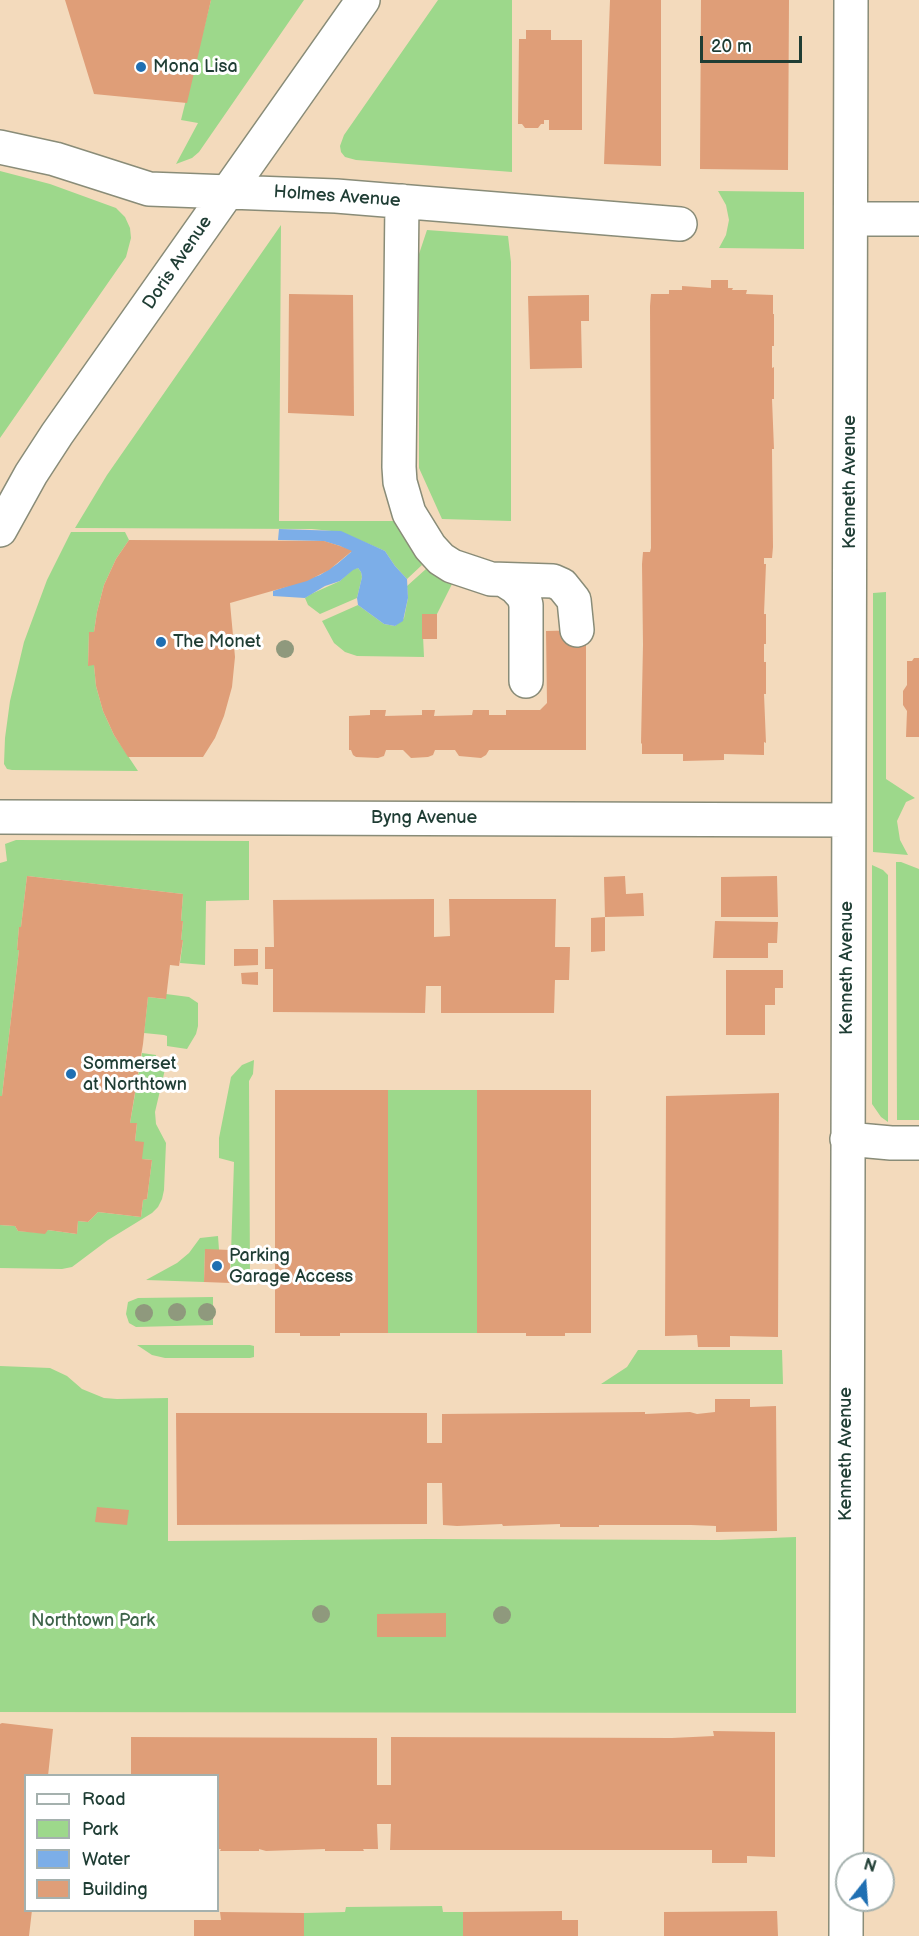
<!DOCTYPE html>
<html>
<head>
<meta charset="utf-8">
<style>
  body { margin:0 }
  #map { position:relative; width:919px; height:1936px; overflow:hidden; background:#f3dabc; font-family:"Balsamiq Sans",sans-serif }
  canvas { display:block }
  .legend { position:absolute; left:24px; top:1774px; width:195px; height:138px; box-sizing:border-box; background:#fff; border:2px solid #a5b1ae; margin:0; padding:8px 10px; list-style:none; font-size:18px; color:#1f3d34 }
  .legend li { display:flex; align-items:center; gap:12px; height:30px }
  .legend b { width:30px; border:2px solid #a5b1ae }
  .north { position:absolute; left:835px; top:1852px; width:60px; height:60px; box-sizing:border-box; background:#fff; border:2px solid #a5b1ae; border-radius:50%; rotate:17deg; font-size:16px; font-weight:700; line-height:24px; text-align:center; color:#1f3d34 }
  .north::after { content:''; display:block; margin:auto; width:21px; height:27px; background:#1f6fb2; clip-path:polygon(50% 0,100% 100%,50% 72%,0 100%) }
  .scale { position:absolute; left:700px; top:36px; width:102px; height:27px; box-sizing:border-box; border:3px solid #1f3d34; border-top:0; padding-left:8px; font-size:18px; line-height:21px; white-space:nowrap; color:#1f3d34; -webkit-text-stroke:4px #fff; paint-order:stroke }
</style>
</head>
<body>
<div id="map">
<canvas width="919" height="1936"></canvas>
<ul class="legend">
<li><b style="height:8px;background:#fff"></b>Road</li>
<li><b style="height:16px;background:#9dd88b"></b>Park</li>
<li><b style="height:16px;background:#7caee8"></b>Water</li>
<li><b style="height:16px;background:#df9e78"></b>Building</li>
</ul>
<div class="north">N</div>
<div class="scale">20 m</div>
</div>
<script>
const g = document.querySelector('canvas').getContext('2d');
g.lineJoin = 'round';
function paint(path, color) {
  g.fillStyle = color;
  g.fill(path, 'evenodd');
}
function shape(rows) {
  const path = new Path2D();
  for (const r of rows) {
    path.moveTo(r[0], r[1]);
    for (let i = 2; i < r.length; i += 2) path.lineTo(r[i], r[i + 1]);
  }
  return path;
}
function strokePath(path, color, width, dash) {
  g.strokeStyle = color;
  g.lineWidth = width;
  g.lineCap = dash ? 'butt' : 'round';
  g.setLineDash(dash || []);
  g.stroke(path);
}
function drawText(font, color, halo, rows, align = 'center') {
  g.font = font + ' "Balsamiq Sans",sans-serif';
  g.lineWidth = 6;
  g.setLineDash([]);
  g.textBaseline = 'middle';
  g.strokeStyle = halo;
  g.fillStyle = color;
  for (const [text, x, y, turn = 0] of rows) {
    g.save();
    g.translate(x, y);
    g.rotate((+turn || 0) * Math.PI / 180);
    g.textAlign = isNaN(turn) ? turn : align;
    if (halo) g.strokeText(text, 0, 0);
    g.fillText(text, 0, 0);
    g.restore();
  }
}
const green = shape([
  [211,0,304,0,199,152,192,158,176,164,198,123,181,120],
  [438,0,512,0,512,172,356,160,345,157,341,152,340,146,344,135],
  [0,171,50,184,116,208,125,217,130,228,131,238,126,257,0,438],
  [718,191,804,192,804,249,719,248,726,235,729,220,726,205],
  [281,225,279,521,394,521,422,565,407,579,395,566,385,551,341,532,312,529,75,528,107,475],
  [427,230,508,236,511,262,511,521,442,519,419,468,419,254],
  [71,532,125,532,129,540,116,559,104,585,97,612,94,632,89,633,88,665,94,665,96,686,103,711,114,735,138,771,12,770,7,769,4,764,5,738,10,701,24,642,47,580],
  [358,568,361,572,362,577,357,598,320,614,308,605,305,598,311,594,340,581,353,569],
  [426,569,452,584,437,614,422,614,424,657,357,656,345,652,334,643,322,621,358,605,384,624,395,626,404,618,408,598,407,586],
  [886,592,886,779,915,798,906,802,897,821,900,840,908,855,873,852,873,593],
  [16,840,249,841,249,900,206,901,205,965,180,963,183,940,181,940,183,921,181,921,183,894,27,876,21,927,19,927,17,950,19,950,2,1096,0,1096,0,863,7,861,5,844],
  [896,862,901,862,919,869,919,1120,897,1120],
  [872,865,883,870,888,875,888,1122,881,1117,872,1104],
  [166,994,189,997,198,1003,198,1026,196,1034,187,1049,167,1046,167,1036,164,1035,144,1033,148,997,165,999],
  [142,1053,156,1055,156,1062,166,1065,155,1112,156,1124,166,1143,164,1190,162,1199,158,1207,152,1213,108,1240,72,1267,62,1269,0,1268,0,1225,15,1226,18,1231,44,1233,48,1230,77,1234,78,1221,88,1222,98,1212,141,1217,143,1200,147,1199,152,1160,142,1159,135,1141,137,1123,130,1123],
  [254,1060,253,1074,249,1081,250,1283,230,1283,234,1162,219,1158,219,1138,231,1077,242,1065],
  [388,1090,477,1090,477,1333,388,1333],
  [218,1236,219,1250,205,1250,204,1282,146,1280,177,1263,189,1253,200,1238],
  [213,1297,213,1325,136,1327,129,1323,126,1314,128,1302,138,1298],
  [137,1345,250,1345,254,1346,254,1357,250,1358,165,1358,152,1355],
  [638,1350,782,1350,783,1384,601,1384,627,1367],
  [0,1366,50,1368,67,1376,82,1389,104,1398,117,1399,168,1398,168,1541,428,1539,719,1540,796,1537,796,1713,0,1712],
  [442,1906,443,1912,463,1912,463,1936,304,1936,304,1913,345,1912,346,1907]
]);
const water = shape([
  [279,529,341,531,385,551,395,566,407,579,408,598,403,621,395,626,384,624,358,605,357,598,362,577,361,572,358,568,353,570,340,581,325,586,305,598,273,596,273,591,320,575,337,564,351,552,340,546,323,541,278,540]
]);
const building = shape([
  [65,0,211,0,187,103,94,94],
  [610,0,661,0,661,166,604,164],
  [701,0,789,0,788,170,700,169],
  [526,30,551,30,551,40,582,40,582,130,549,130,549,120,544,120,544,124,541,124,538,128,525,128,522,124,518,124,519,39,526,39],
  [711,280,728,280,728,288,733,288,732,290,747,290,746,294,773,295,773,314,774,314,774,346,772,346,772,368,774,367,774,399,772,399,774,449,772,449,773,547,772,558,764,558,764,564,766,564,764,614,766,614,766,644,764,644,764,662,766,662,766,694,764,694,766,743,764,742,764,755,724,754,724,760,683,761,683,754,642,754,642,744,641,743,643,645,642,564,643,552,650,552,651,548,650,306,651,294,669,294,669,290,682,290,682,286,711,288],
  [289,294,353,295,354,416,288,413],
  [589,295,589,321,581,321,582,368,530,369,528,296],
  [129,540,324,541,340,546,352,551,329,570,307,581,230,603,235,657,232,687,224,716,215,738,203,757,128,757,114,735,103,711,96,686,94,665,88,666,89,632,94,632,97,612,104,585,116,559],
  [422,614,437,614,437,639,422,639],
  [586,630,586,750,489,750,486,755,481,758,459,756,455,750,435,750,433,755,428,757,411,758,403,750,386,750,384,756,378,758,356,757,353,755,351,750,349,750,349,716,370,715,370,710,386,710,385,716,422,715,422,710,435,710,434,716,472,715,473,710,489,710,489,715,506,715,506,710,540,710,547,703,546,631],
  [914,658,919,658,919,737,906,737,907,711,903,705,903,691,907,685,907,661,912,661],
  [27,876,183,894,181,921,183,921,181,940,183,940,179,966,170,965,166,999,148,997,143,1044,130,1123,137,1123,135,1141,144,1142,142,1159,152,1160,147,1199,143,1200,141,1217,98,1212,88,1222,78,1221,77,1234,48,1230,45,1234,18,1231,15,1226,0,1225,0,1096,2,1096,19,950,17,950,19,927,21,927],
  [625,876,626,894,643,893,644,916,605,917,604,877],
  [777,876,778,917,721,917,721,877],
  [434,899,434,937,450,936,449,899,556,899,555,947,570,947,569,980,555,980,554,1013,441,1013,441,986,426,986,425,1013,273,1012,273,969,265,969,265,947,274,947,273,900],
  [605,917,605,951,591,952,591,918],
  [715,921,778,922,777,943,768,943,768,958,713,958],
  [234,949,258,949,258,965,234,966],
  [726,970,783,970,783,988,775,988,775,1005,765,1005,765,1035,726,1035],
  [258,972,258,985,242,984,241,973],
  [275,1090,388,1090,388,1333,340,1333,340,1336,300,1336,300,1333,275,1333],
  [477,1090,591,1090,591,1333,565,1333,565,1336,526,1336,526,1333,477,1333],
  [779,1093,778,1337,730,1336,730,1347,698,1347,697,1335,665,1336,666,1096],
  [205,1249,230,1250,230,1283,204,1282],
  [715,1399,750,1399,750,1407,776,1406,777,1531,716,1532,716,1526,691,1525,599,1525,599,1527,560,1527,560,1524,503,1526,502,1524,457,1526,443,1525,442,1483,427,1483,427,1524,177,1525,176,1413,427,1413,427,1443,442,1443,442,1414,645,1412,645,1414,690,1412,697,1414,715,1412],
  [97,1507,129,1510,127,1525,95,1522],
  [446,1613,446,1637,377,1637,377,1614],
  [2,1723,53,1729,48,1776,26,1776,26,1910,32,1910,29,1936,0,1936,0,1724],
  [713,1731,775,1732,775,1857,747,1856,747,1863,712,1863,712,1850,390,1850,391,1824,377,1824,378,1849,363,1849,364,1851,325,1851,325,1849,266,1851,259,1849,259,1851,220,1851,221,1849,218,1849,218,1776,131,1776,131,1737,377,1738,377,1785,391,1785,391,1737,672,1738,714,1736],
  [562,1911,562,1920,578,1920,578,1936,463,1936,463,1912],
  [777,1911,778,1936,664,1936,664,1912],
  [220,1912,304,1913,304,1936,194,1936,194,1920,221,1920]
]);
const minor = shape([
  [0,147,55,159,149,189,336,196,680,224],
  [402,201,399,467,400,482,409,513,430,547,441,559,452,566,491,579,553,581,562,585,574,600,577,630],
  [851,219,919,219],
  [0,530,31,474,57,434,363,0],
  [504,580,515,587,524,597,526,605,526,681],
  [0,817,848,820],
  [847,1139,891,1143,919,1143],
  [846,1936,851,0]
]);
const trees = [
  [285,649],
  [177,1312],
  [207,1312],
  [144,1313],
  [321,1614],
  [502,1615]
];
const markers = [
  [141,67,6,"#1f6fb2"],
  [161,642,6,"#1f6fb2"],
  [71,1074,6,"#1f6fb2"],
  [217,1266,6,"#1f6fb2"]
];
const poiNames = [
  ["Mona Lisa",153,67],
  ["The Monet",173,642],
  ["Sommerset",83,1064],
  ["at Northtown",83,1085],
  ["Parking",229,1256],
  ["Garage Access",229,1277]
];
const streetNames = [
  ["Holmes Avenue",337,197,4],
  ["Doris Avenue",178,263,-56],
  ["Kenneth Avenue",850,482,-90],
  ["Byng Avenue",424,818],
  ["Kenneth Avenue",847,968,-90],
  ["Kenneth Avenue",846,1454,-90]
];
const parkNames = [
  ["Northtown Park",93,1621]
];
paint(green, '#9dd88b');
paint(water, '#7caee8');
paint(building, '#df9e78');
strokePath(minor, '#898c78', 36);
strokePath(minor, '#fff', 33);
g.fillStyle = '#8f997d';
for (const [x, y] of trees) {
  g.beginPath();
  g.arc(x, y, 9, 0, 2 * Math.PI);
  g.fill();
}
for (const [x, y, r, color] of markers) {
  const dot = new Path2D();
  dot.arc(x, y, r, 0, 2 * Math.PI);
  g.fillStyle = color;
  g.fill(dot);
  strokePath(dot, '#fff', 2);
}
drawText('18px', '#1f3d34', '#fff', poiNames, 'left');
drawText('18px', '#1f3d34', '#fff', streetNames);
drawText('18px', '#3e644a', '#fff', parkNames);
</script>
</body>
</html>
